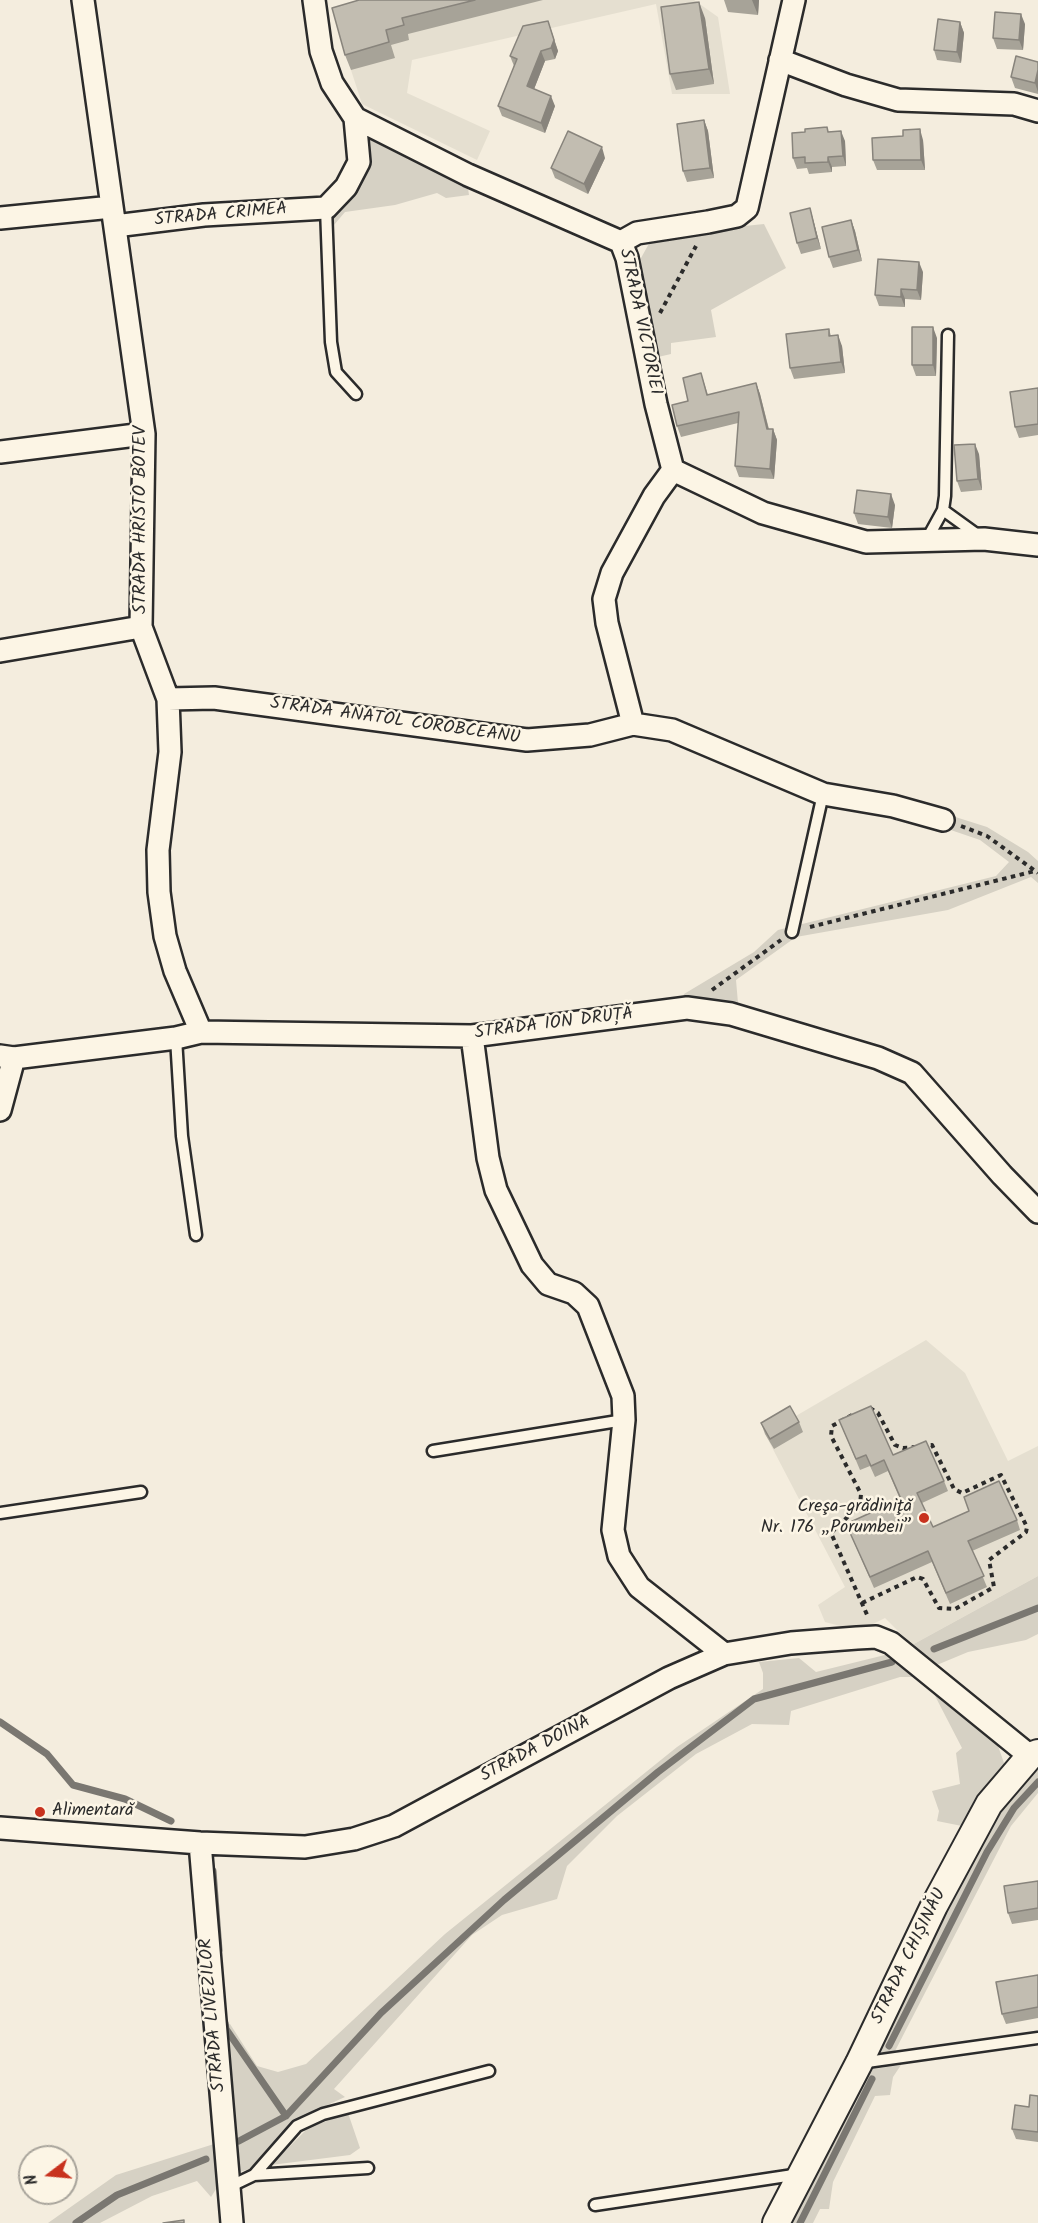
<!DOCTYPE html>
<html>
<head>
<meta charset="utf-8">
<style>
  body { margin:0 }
  #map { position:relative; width:1038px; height:2223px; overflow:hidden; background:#f4edde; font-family:Kalam,sans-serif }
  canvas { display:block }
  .north { position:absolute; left:18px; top:2145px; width:60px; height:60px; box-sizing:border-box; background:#fcf5e5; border:2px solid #a8a49b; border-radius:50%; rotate:254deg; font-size:16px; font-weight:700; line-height:24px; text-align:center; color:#2b2b2b }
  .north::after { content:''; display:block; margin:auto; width:21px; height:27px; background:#c8321e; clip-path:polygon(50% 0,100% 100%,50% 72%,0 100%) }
</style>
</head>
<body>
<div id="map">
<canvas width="1038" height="2223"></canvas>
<div class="north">N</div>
</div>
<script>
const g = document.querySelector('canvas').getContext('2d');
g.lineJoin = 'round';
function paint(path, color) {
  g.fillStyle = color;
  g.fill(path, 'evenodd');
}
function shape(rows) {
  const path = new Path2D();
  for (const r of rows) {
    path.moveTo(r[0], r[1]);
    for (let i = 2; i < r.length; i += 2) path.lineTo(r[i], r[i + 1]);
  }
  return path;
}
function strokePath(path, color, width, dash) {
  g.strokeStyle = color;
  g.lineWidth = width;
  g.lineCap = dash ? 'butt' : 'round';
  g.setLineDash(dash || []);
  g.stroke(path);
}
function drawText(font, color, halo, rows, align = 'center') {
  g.font = font + ' Kalam,sans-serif';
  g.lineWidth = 5;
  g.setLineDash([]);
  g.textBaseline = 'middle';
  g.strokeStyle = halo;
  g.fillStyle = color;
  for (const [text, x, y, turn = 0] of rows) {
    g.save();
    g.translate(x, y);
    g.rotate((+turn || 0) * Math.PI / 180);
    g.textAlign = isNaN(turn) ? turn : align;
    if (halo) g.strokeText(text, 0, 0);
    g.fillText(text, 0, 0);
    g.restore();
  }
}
const built = shape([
  [418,0,694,0,718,17,730,94,672,94,656,4,412,60,407,93,490,131,477,160,362,104,351,70],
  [926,1340,965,1373,1008,1461,1038,1446,1038,1576,912,1645,885,1618,859,1631,825,1622,818,1605,845,1587,765,1434]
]);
const green = shape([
  [366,135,467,182,469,195,446,198,437,193,395,205,345,212,334,225,334,208],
  [764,224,786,268,711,310,716,337,671,343,671,354,658,357,642,298,641,258,651,240,668,234],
  [946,814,987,827,1028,852,1038,861,1038,883,1031,877,948,910,796,937,736,980,738,1003,682,1001,684,994,754,952,778,930,996,876,1009,862,980,840,942,827],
  [1038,1576,1038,1634,1026,1640,968,1652,932,1667,912,1645],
  [889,1654,915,1669,997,1743,1004,1763,1004,1774,962,1826,937,1821,939,1811,932,1791,960,1784,956,1753,962,1748,932,1690,913,1677,900,1677,791,1711,789,1725,752,1724,696,1754,617,1816,567,1866,557,1899,502,1915,472,1935,334,2089,345,2097,299,2118,249,2169,237,2173,221,2027,230,2024,257,2066,278,2072,306,2064,445,1934,677,1747,763,1689,763,1673,759,1662,799,1658,816,1672],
  [1038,1770,1038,1793,1011,1826,894,2053,875,2052,962,1876,991,1823,1021,1785],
  [901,2065,893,2077,890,2095,875,2096,833,2182,829,2209,820,2209,813,2223,789,2223,867,2070],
  [348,2113,360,2148,350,2155,271,2165,308,2128],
  [214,2144,218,2186,211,2197,197,2181,152,2196,100,2223,48,2223,116,2175]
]);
const stream = shape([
  [934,1649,1038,1608],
  [0,1722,47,1754,73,1785,125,1799,171,1821],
  [213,1871,219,1950],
  [225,2023,226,2029,286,2116],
  [889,2046,987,1852,1014,1808,1038,1782],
  [239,2141,286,2116,381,2013,504,1900,658,1772,754,1699,892,1662],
  [76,2223,117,2195,206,2159],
  [800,2223,872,2079]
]);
const path = shape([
  [660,313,696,246],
  [961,826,987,836,1038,873],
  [810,927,1035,871],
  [712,990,781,940],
  [870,1408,878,1413,895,1445,903,1448,916,1447],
  [852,1415,832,1426,831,1436,861,1494,860,1505,831,1533,868,1617],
  [862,1603,917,1577,923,1579,939,1608,955,1609,994,1587,989,1560,1026,1532,1027,1527,1001,1475,962,1493,954,1489,932,1445,923,1446]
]);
const service = shape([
  [326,208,331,342,336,372,356,394],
  [943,510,979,536],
  [926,541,943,510,945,496,948,335],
  [792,932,823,794],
  [176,1038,182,1136,196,1235],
  [433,1451,624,1420],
  [0,1513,141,1492],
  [860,2063,1038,2038],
  [254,2175,368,2168],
  [229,2187,254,2175,297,2126,323,2114,489,2071],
  [595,2205,800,2174]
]);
const minor = shape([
  [83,0,144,434,141,627,168,699,170,752,158,850,159,892,165,936,175,971,201,1032],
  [314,0,321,51,332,83,355,118,468,175,621,242],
  [780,60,846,85,898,100,1014,104,1038,111],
  [0,218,112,207],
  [115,226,204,215,326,208,346,187,359,162,355,118],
  [621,242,637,233,708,222,737,216,747,208,794,0],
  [621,242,627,258,656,404,673,470],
  [0,452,144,434],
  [673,470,763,513,866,542,984,539,1038,545],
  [0,651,141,627],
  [168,699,214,698,527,740,590,735,633,724,672,730,823,794,893,806,943,820],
  [633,724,607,623,604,599,612,573,654,496,673,470],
  [472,1036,488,1158,496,1190,532,1265,548,1284,574,1293,588,1306,623,1396,624,1420,613,1530,619,1556,639,1587,724,1654],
  [0,1056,14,1058,176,1038,201,1032,472,1036,687,1008,731,1014,878,1058,912,1073,1002,1175,1038,1212],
  [0,1110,14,1058],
  [0,1828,200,1843,305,1847,354,1839,394,1826,669,1678,724,1654,791,1643,857,1638,876,1637,891,1643,1030,1756],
  [200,1843,232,2223]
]);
const tertiary = shape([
  [776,2223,859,2063,934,1906,989,1804,1030,1756,1038,1753]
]);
const wall = shape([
  [359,0,543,0,408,34,409,40,391,45,395,58,351,70,345,55],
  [724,0,759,0,758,15,728,12],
  [705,18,714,84,676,90,670,74],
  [548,21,558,51,555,59,545,61,534,89,555,106,545,133,502,116,498,106,514,66,510,56],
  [960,22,964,33,961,63,937,60,934,50],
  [1025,24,1023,50,997,49,993,38],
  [1038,62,1038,94,1015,88,1011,77],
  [704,120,708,131,714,178,687,182,683,171],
  [829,132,845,141,846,166,832,167,832,172,809,174,807,168,797,169,793,158],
  [923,140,925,170,877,170,873,160],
  [605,158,588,194,555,178,551,168],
  [810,208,813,219,821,249,801,254,797,243],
  [851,220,855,231,862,261,833,268,829,257],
  [923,272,921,300,905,299,905,307,879,306,875,295],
  [829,329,831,336,842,346,845,373,794,379,790,368],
  [937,338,936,376,916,376,912,365],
  [701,373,708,395,756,383,760,394,769,429,773,429,777,440,774,479,739,477,735,466,738,423,681,437,677,426,688,401],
  [1038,388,1038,435,1019,438,1015,427],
  [979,454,982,490,961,492,957,481],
  [895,505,892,528,858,524,854,513],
  [839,1420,893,1455,944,1481,948,1491,922,1503,933,1527,969,1511,964,1497,1017,1520,1020,1530,972,1551,987,1587,950,1604,932,1562,874,1588,846,1524,900,1499,888,1471,875,1477,870,1466,860,1470],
  [799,1422,803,1432,774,1449,765,1434,761,1423],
  [1038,1881,1038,1920,1012,1924,1008,1913],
  [1038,1975,1038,2018,1006,2024,1002,2014],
  [1038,2096,1038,2142,1016,2139,1012,2129]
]);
const shadedWall = shape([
  [752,0,759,0,758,15],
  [699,2,705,18,714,84,709,69],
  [1021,14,1025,24,1023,50,1019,40],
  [548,21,558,51,555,59,551,48],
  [960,22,964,33,961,63,957,52],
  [541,51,545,61,531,97,527,86],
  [1038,70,1038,92,1035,83],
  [551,96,555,106,545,133,541,123],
  [704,120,708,131,714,178,710,168],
  [920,129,923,140,925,170,921,160],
  [841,131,845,141,846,166,843,156],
  [602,147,605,158,588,194,584,184],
  [828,157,832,167,832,172,828,162],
  [810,208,813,219,821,249,817,238],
  [851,220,855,231,862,261,858,250],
  [919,262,923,272,921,300,917,290],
  [901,289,905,299,905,307,901,297],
  [933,327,937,338,936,376,933,365],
  [838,335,842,346,845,373,841,362],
  [756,383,760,394,771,439,767,429],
  [773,429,777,440,774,479,770,469],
  [975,444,979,454,982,490,978,479],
  [891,494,895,505,892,528,888,517]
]);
const building = shape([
  [359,0,475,0,402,18,404,25,386,30,389,42,345,55,332,8,359,0],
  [699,2,709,69,670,74,661,7,699,2],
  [995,12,1021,14,1019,40,993,38,995,12],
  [938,19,960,22,957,52,934,50,938,19],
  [548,21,554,40,551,48,541,51,527,86,551,96,541,123,498,106,517,59,510,56,523,26,548,21],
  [1016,56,1038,62,1038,70,1035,83,1011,77,1016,56],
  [704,120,710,168,683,171,677,124,704,120],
  [827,127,828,132,841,131,843,156,828,157,828,162,805,163,805,157,793,158,792,133,805,132,805,129,827,127],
  [920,129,921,160,873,160,872,138,903,136,903,130,920,129],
  [568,131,602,147,584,184,551,168,568,131],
  [810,208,817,238,797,243,790,213,810,208],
  [851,220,858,250,829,257,822,227,851,220],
  [878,259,919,262,917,290,901,289,901,297,875,295,878,259],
  [912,327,933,327,933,365,912,365,912,327],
  [829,329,829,336,838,335,841,362,790,368,786,334,829,329],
  [701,373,707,395,756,383,767,429,773,429,770,469,735,466,739,412,677,426,672,405,688,401,683,378,701,373],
  [1038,388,1038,424,1015,427,1010,392,1038,388],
  [975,444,978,479,957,481,954,445,975,444],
  [857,490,891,494,888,517,854,513,857,490],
  [790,1406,799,1422,770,1439,761,1423,790,1406],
  [871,1406,893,1455,926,1441,944,1481,917,1493,933,1527,969,1511,964,1497,999,1481,1017,1520,968,1541,984,1576,946,1593,928,1551,870,1577,846,1524,901,1499,884,1460,871,1466,866,1455,856,1459,839,1420,871,1406],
  [1038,1881,1038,1908,1008,1913,1004,1886,1038,1881],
  [1038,1975,1038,2007,1002,2014,996,1982,1038,1975],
  [1030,2095,1038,2096,1038,2132,1012,2129,1015,2105,1029,2107,1030,2095],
  [184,2220,184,2223,163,2223,184,2220]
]);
const markers = [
  [924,1518,6,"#c8321e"],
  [40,1812,6,"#c8321e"]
];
const streetNames = [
  ["STRADA CRIMEA",221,216,-5],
  ["STRADA VICTORIEI",639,322,78],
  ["STRADA HRISTO BOTEV",142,520,-90],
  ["STRADA ANATOL COROBCEANU",395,722,8],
  ["STRADA ION DRUȚĂ",554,1025,-7],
  ["STRADA DOINA",536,1750,-28],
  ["STRADA CHIȘINĂU",910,1957,-64],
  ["STRADA LIVEZILOR",214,2015,-95]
];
const poiNames = [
  ["Creşa-grădiniţă",912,1508],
  ["Nr. 176 „Porumbeii”",912,1529],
  ["Alimentară",52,1812,"left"]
];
paint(built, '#e5dfd0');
paint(green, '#d6d1c4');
strokePath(stream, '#7a7771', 7);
strokePath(service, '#2b2b2b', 15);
strokePath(minor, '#2b2b2b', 26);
strokePath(tertiary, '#2b2b2b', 30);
strokePath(path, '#2b2b2b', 4, [4.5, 4.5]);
strokePath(service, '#fcf5e5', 10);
strokePath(minor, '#fcf5e5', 21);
strokePath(tertiary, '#fcf5e5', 26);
paint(wall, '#a7a398');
paint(shadedWall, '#88847c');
paint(building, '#c2bdb1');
strokePath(building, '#88847c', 1.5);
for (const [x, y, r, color] of markers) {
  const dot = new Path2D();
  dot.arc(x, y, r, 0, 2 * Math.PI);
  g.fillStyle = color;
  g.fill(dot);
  strokePath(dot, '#fcf5e5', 2);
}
drawText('18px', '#2b2b2b', '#fcf5e5', streetNames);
drawText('18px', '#2b2b2b', '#fcf5e5', poiNames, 'right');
</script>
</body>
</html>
